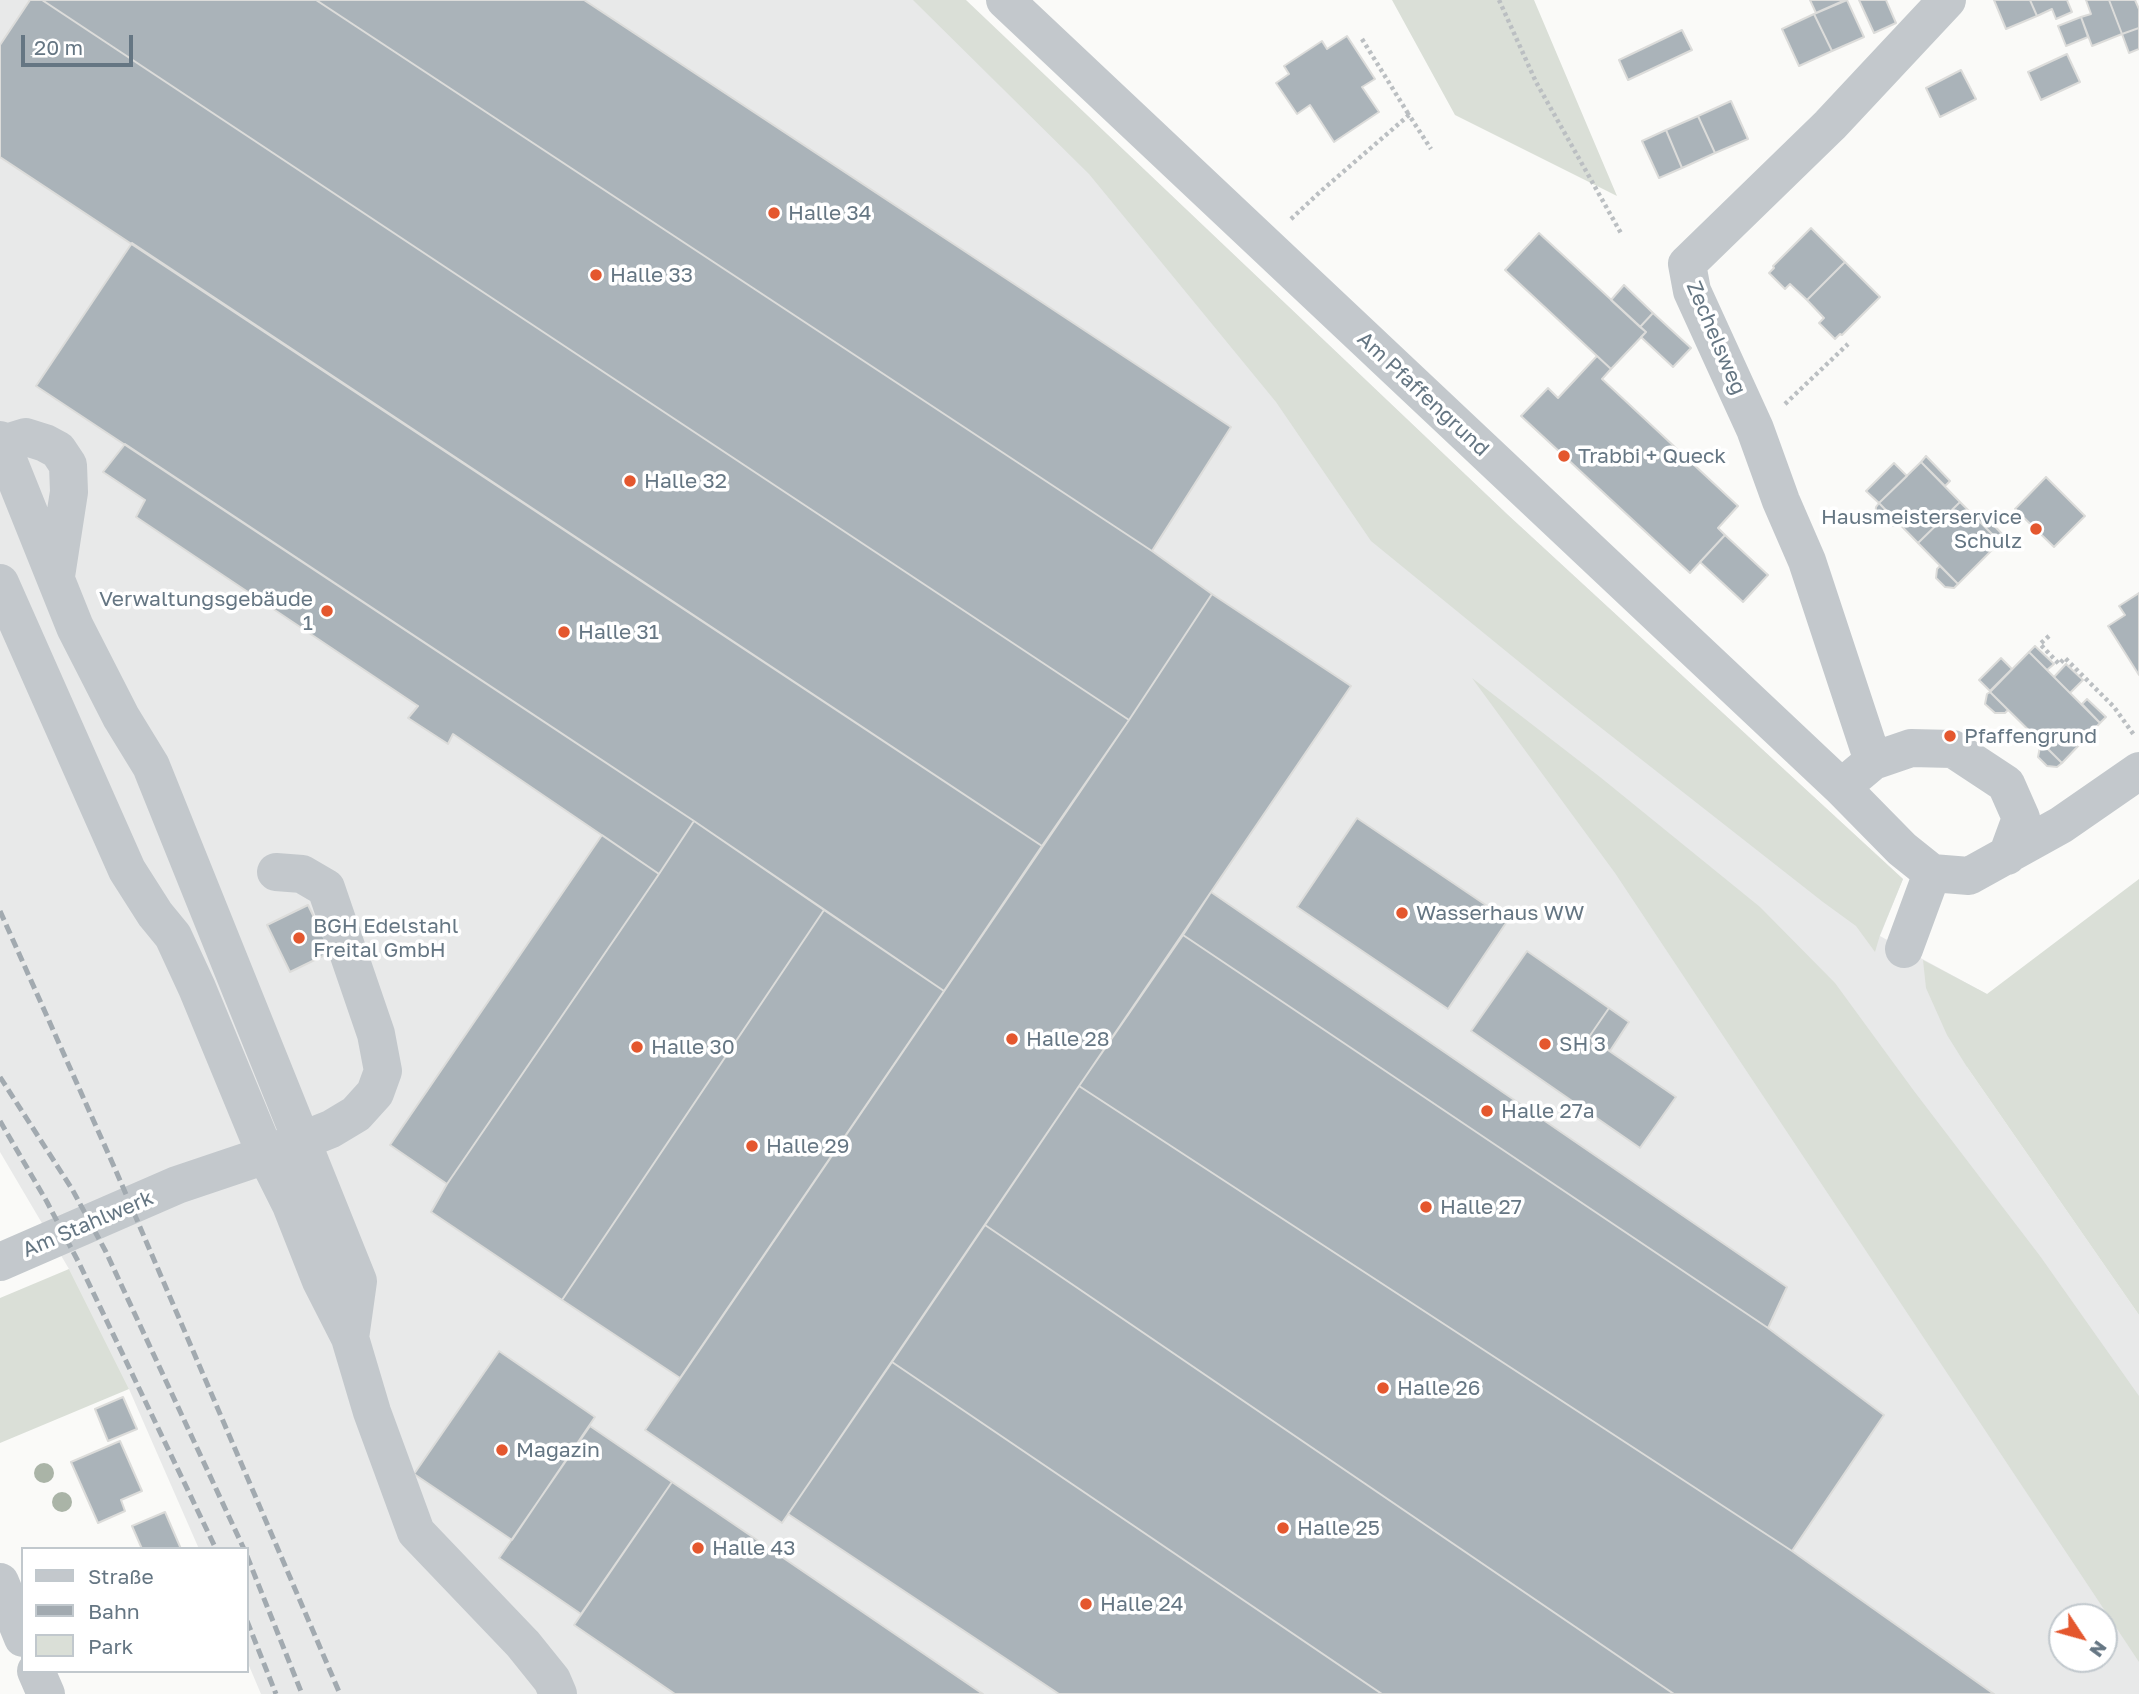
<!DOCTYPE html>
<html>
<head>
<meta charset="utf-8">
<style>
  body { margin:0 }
  #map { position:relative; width:2139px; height:1694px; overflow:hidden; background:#fafaf8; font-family:"Golos Text",sans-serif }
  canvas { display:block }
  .legend { position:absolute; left:21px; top:1547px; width:228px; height:126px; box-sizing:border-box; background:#fff; border:2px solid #c1c8cd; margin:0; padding:9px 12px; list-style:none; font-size:21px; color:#657683 }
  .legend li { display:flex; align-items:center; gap:14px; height:35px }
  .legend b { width:35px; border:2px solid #c1c8cd }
  .north { position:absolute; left:2048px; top:1603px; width:70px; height:70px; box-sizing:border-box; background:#fff; border:2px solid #c1c8cd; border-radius:50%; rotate:126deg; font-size:19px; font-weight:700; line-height:28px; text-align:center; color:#657683 }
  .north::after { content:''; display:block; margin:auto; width:24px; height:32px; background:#e4572e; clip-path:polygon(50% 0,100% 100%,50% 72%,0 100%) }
  .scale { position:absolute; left:21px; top:35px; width:112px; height:32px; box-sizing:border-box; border:4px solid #657683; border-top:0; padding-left:9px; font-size:21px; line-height:24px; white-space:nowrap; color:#657683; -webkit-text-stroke:5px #fff; paint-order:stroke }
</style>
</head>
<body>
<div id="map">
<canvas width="2139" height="1694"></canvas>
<ul class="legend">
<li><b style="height:9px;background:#c3c8cc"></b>Straße</li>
<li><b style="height:9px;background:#a2aab0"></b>Bahn</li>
<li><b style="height:19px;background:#dadfd7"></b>Park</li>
</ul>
<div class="north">N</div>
<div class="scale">20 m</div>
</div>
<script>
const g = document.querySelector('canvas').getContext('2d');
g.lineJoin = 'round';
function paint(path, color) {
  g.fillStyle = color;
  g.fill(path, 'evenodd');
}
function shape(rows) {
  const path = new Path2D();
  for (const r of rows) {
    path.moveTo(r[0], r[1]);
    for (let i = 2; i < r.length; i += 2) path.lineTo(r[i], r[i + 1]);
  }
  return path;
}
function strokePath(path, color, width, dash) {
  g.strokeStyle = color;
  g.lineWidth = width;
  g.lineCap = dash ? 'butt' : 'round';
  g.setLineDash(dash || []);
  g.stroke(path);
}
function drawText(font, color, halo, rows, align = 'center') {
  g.font = font + ' "Golos Text",sans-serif';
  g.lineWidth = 7;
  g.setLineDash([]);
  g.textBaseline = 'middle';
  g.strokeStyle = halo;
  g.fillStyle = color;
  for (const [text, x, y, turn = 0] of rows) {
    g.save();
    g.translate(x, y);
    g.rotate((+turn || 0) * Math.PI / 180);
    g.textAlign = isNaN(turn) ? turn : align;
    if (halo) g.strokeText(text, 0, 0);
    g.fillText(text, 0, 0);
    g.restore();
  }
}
const built = shape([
  [0,0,965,0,1508,515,1903,879,1880,936,1987,994,1967,1067,2139,1315,2139,1694,261,1694,247,1661,247,1549,199,1549,129,1389,69,1269,0,1152],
  [2062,1617,2104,1617,2104,1659,2062,1659]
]);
const green = shape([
  [913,0,966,0,1508,515,1903,879,1880,935,1875,952,1856,926,1823,902,1572,705,1371,541,1276,402,1089,174],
  [1392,0,1534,0,1617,196,1455,115],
  [1472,678,1600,777,1760,907,1835,983,1914,1091,2040,1256,2139,1396,2139,1662,1615,873],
  [2139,879,2139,1315,1967,1067,1947,1035,1926,988,1923,960,1987,994],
  [69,1269,129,1389,0,1443,0,1298]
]);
const building = shape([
  [30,0,42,0,1129,720,1042,846,0,157,0,45,30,0],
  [42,0,316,0,1152,551,1212,594,1129,720,42,0],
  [316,0,584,0,1231,427,1152,551,316,0],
  [1810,0,1845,0,1816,13,1810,0],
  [1847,0,1864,37,1832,51,1814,14,1847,0],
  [1859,0,1886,0,1896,23,1874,33,1859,0],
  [1994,0,2030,0,2037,16,2006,29,1994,0],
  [2030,0,2067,0,2072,12,2056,19,2052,9,2037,16,2030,0],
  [2086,0,2109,0,2122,34,2092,46,2081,17,2091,14,2086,0],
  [2109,0,2135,0,2139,9,2139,28,2122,34,2109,0],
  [1814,14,1832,51,1799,66,1782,29,1814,14],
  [2081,17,2088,37,2066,46,2058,26,2081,17],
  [2139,28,2139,49,2129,53,2122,34,2139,28],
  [1682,30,1692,50,1628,80,1619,60,1682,30],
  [1347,36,1375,79,1362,87,1379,112,1334,142,1310,105,1297,114,1276,83,1289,74,1284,66,1322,41,1327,49,1347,36],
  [2067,54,2080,82,2041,100,2028,72,2067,54],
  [1961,70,1976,99,1940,117,1926,88,1961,70],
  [1731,101,1748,139,1715,153,1698,116,1731,101],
  [1698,116,1715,153,1682,168,1666,130,1698,116],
  [1666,130,1682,168,1659,178,1642,141,1666,130],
  [1811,228,1845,262,1807,300,1790,284,1785,289,1769,273,1774,268,1773,266,1811,228],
  [1539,233,1646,332,1611,369,1505,270,1539,233],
  [132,243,1042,846,944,991,694,821,36,386,132,243],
  [1845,262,1880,297,1842,335,1840,334,1835,339,1819,323,1824,318,1807,300,1845,262],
  [1624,285,1653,313,1640,327,1611,300,1624,285],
  [1653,313,1691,348,1673,367,1641,337,1646,332,1640,327,1653,313],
  [1597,356,1611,369,1602,379,1738,506,1718,528,1725,535,1690,573,1521,416,1548,388,1558,398,1597,356],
  [125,444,694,821,659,874,453,734,448,744,408,718,418,706,136,517,145,500,103,472,125,444],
  [1926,456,1950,481,1945,486,1921,462,1926,456],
  [1921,462,1960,502,1918,543,1879,503,1921,462],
  [1894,463,1907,476,1879,503,1866,491,1894,463],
  [2046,477,2085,516,2054,547,2015,509,2046,477],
  [1960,502,2000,542,1958,584,1918,543,1960,502],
  [1879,503,1897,522,1894,526,1883,525,1875,516,1876,507,1879,503],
  [1983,514,2005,537,2000,542,1977,519,1983,514],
  [1725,535,1768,575,1743,602,1700,562,1725,535],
  [1940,566,1958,584,1954,588,1945,587,1936,578,1937,569,1940,566],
  [2139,593,2139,675,2108,626,2125,615,2119,606,2139,593],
  [1212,594,1351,686,782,1523,645,1430,1129,720,1212,594],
  [2035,646,2054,664,2047,670,2029,652,2035,646],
  [2029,652,2100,723,2062,763,1990,692,2029,652],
  [2001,658,2012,669,1990,691,1979,680,2001,658],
  [2066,664,2083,680,2070,693,2054,677,2066,664],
  [1990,692,2008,710,2005,713,1995,713,1985,704,1987,694,1990,692],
  [2087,699,2106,717,2100,723,2082,704,2087,699],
  [2043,744,2062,763,2057,767,2047,766,2038,757,2040,747,2043,744],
  [1357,818,1508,920,1448,1009,1297,907,1357,818],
  [694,821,824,910,562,1300,431,1212,447,1184,659,874,694,821],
  [602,835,659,874,447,1184,390,1145,602,835],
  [1211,892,1787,1287,1768,1328,1183,935,1211,892],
  [308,905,331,952,290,972,267,925,308,905],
  [824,910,944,991,680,1378,562,1300,824,910],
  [1183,935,1768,1328,1884,1415,1792,1551,1079,1086,1183,935],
  [1527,951,1609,1008,1589,1037,1676,1097,1640,1148,1471,1031,1527,951],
  [1609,1008,1629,1022,1610,1051,1589,1037,1609,1008],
  [1079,1086,1792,1551,1994,1694,1674,1694,985,1225,1079,1086],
  [985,1225,1674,1694,1382,1694,892,1362,985,1225],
  [499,1351,595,1417,512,1540,414,1474,499,1351],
  [892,1362,1382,1694,1059,1694,788,1514,892,1362],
  [123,1397,137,1429,108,1441,95,1409,123,1397],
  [590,1426,672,1482,581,1614,499,1558,590,1426],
  [120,1441,142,1491,121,1500,125,1511,98,1523,71,1462,120,1441],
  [672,1482,983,1694,675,1694,574,1625,672,1482],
  [165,1512,181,1549,142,1549,132,1526,165,1512]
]);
const path = shape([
  [1499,0,1536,82,1622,235],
  [1362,39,1409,115],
  [1291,219,1321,191,1409,115,1431,149],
  [1785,404,1848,344],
  [2049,636,2040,644,2059,664,2065,658,2114,707,2134,735]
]);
const minor = shape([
  [1005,0,1842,788,1902,849,1932,873,1969,876,2061,825,2139,771],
  [0,440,75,627,121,717,151,766,358,1281,350,1338],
  [0,450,13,441,26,437,45,443,58,450,68,465,69,492,56,576],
  [0,583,127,870,155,914,173,936,197,988,266,1155,291,1205,321,1281,350,1338,372,1412,416,1532,523,1644,552,1680,558,1694],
  [1873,761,1807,561,1781,501,1755,429,1692,291,1687,264,1830,125,1947,0],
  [1854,777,1873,761,1911,748,1953,749,2006,784,2021,818,2007,856],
  [1904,949,1932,873],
  [0,1262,177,1185,266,1155,331,1129,356,1114,375,1093,383,1071,376,1034,326,888,302,874,276,872],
  [0,1582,23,1638],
  [36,1671,46,1694]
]);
const rail = shape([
  [0,911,116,1171,340,1694],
  [0,1077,72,1189,106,1252,244,1549],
  [0,1121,47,1202,80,1265,216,1549],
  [247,1556,302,1694],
  [247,1621,276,1694]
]);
const trees = [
  [44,1473],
  [62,1502]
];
const markers = [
  [774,213,7,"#e4572e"],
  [596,275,7,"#e4572e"],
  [1564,456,7,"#e4572e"],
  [630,481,7,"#e4572e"],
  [2036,529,7,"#e4572e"],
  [327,611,7,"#e4572e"],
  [564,632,7,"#e4572e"],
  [1950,736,7,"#e4572e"],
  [1402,913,7,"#e4572e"],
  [299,938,7,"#e4572e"],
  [1012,1039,7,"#e4572e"],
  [1545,1044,7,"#e4572e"],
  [637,1047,7,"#e4572e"],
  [1487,1111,7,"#e4572e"],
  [752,1146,7,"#e4572e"],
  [1426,1207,7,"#e4572e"],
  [1383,1388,7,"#e4572e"],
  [502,1450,7,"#e4572e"],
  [1283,1528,7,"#e4572e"],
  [698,1548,7,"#e4572e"],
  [1086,1604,7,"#e4572e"]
];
const poiNames = [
  ["Halle 34",788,213],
  ["Halle 33",610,275],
  ["Trabbi + Queck",1578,456],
  ["Halle 32",644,481],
  ["Hausmeisterservice",2022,517,"right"],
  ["Schulz",2022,541,"right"],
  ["Verwaltungsgebäude",313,599,"right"],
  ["1",313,623,"right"],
  ["Halle 31",578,632],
  ["Pfaffengrund",1964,736],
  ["Wasserhaus WW",1416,913],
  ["BGH Edelstahl",313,926],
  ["Freital GmbH",313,950],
  ["Halle 28",1026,1039],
  ["SH 3",1559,1044],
  ["Halle 30",651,1047],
  ["Halle 27a",1501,1111],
  ["Halle 29",766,1146],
  ["Halle 27",1440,1207],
  ["Halle 26",1397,1388],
  ["Magazin",516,1450],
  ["Halle 25",1297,1528],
  ["Halle 43",712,1548],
  ["Halle 24",1100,1604]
];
const streetNames = [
  ["Zechelsweg",1716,338,67],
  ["Am Pfaffengrund",1423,394,43],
  ["Am Stahlwerk",88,1224,-23]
];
paint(built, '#e8e9e9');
paint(green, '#dadfd7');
paint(building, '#aab3b9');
strokePath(building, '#dcdcda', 2);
strokePath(path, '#bbbfc2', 4.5, [3.5, 3.5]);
strokePath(minor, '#c3c8cc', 38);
strokePath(rail, '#a2aab0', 5, [10, 5]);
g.fillStyle = '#aab4a7';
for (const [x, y] of trees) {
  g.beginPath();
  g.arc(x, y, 10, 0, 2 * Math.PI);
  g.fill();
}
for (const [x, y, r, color] of markers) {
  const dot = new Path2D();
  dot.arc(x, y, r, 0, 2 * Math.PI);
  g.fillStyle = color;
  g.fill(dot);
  strokePath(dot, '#fff', 2.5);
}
drawText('21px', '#657683', '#fff', poiNames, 'left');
drawText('21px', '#657683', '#fff', streetNames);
</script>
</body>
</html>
